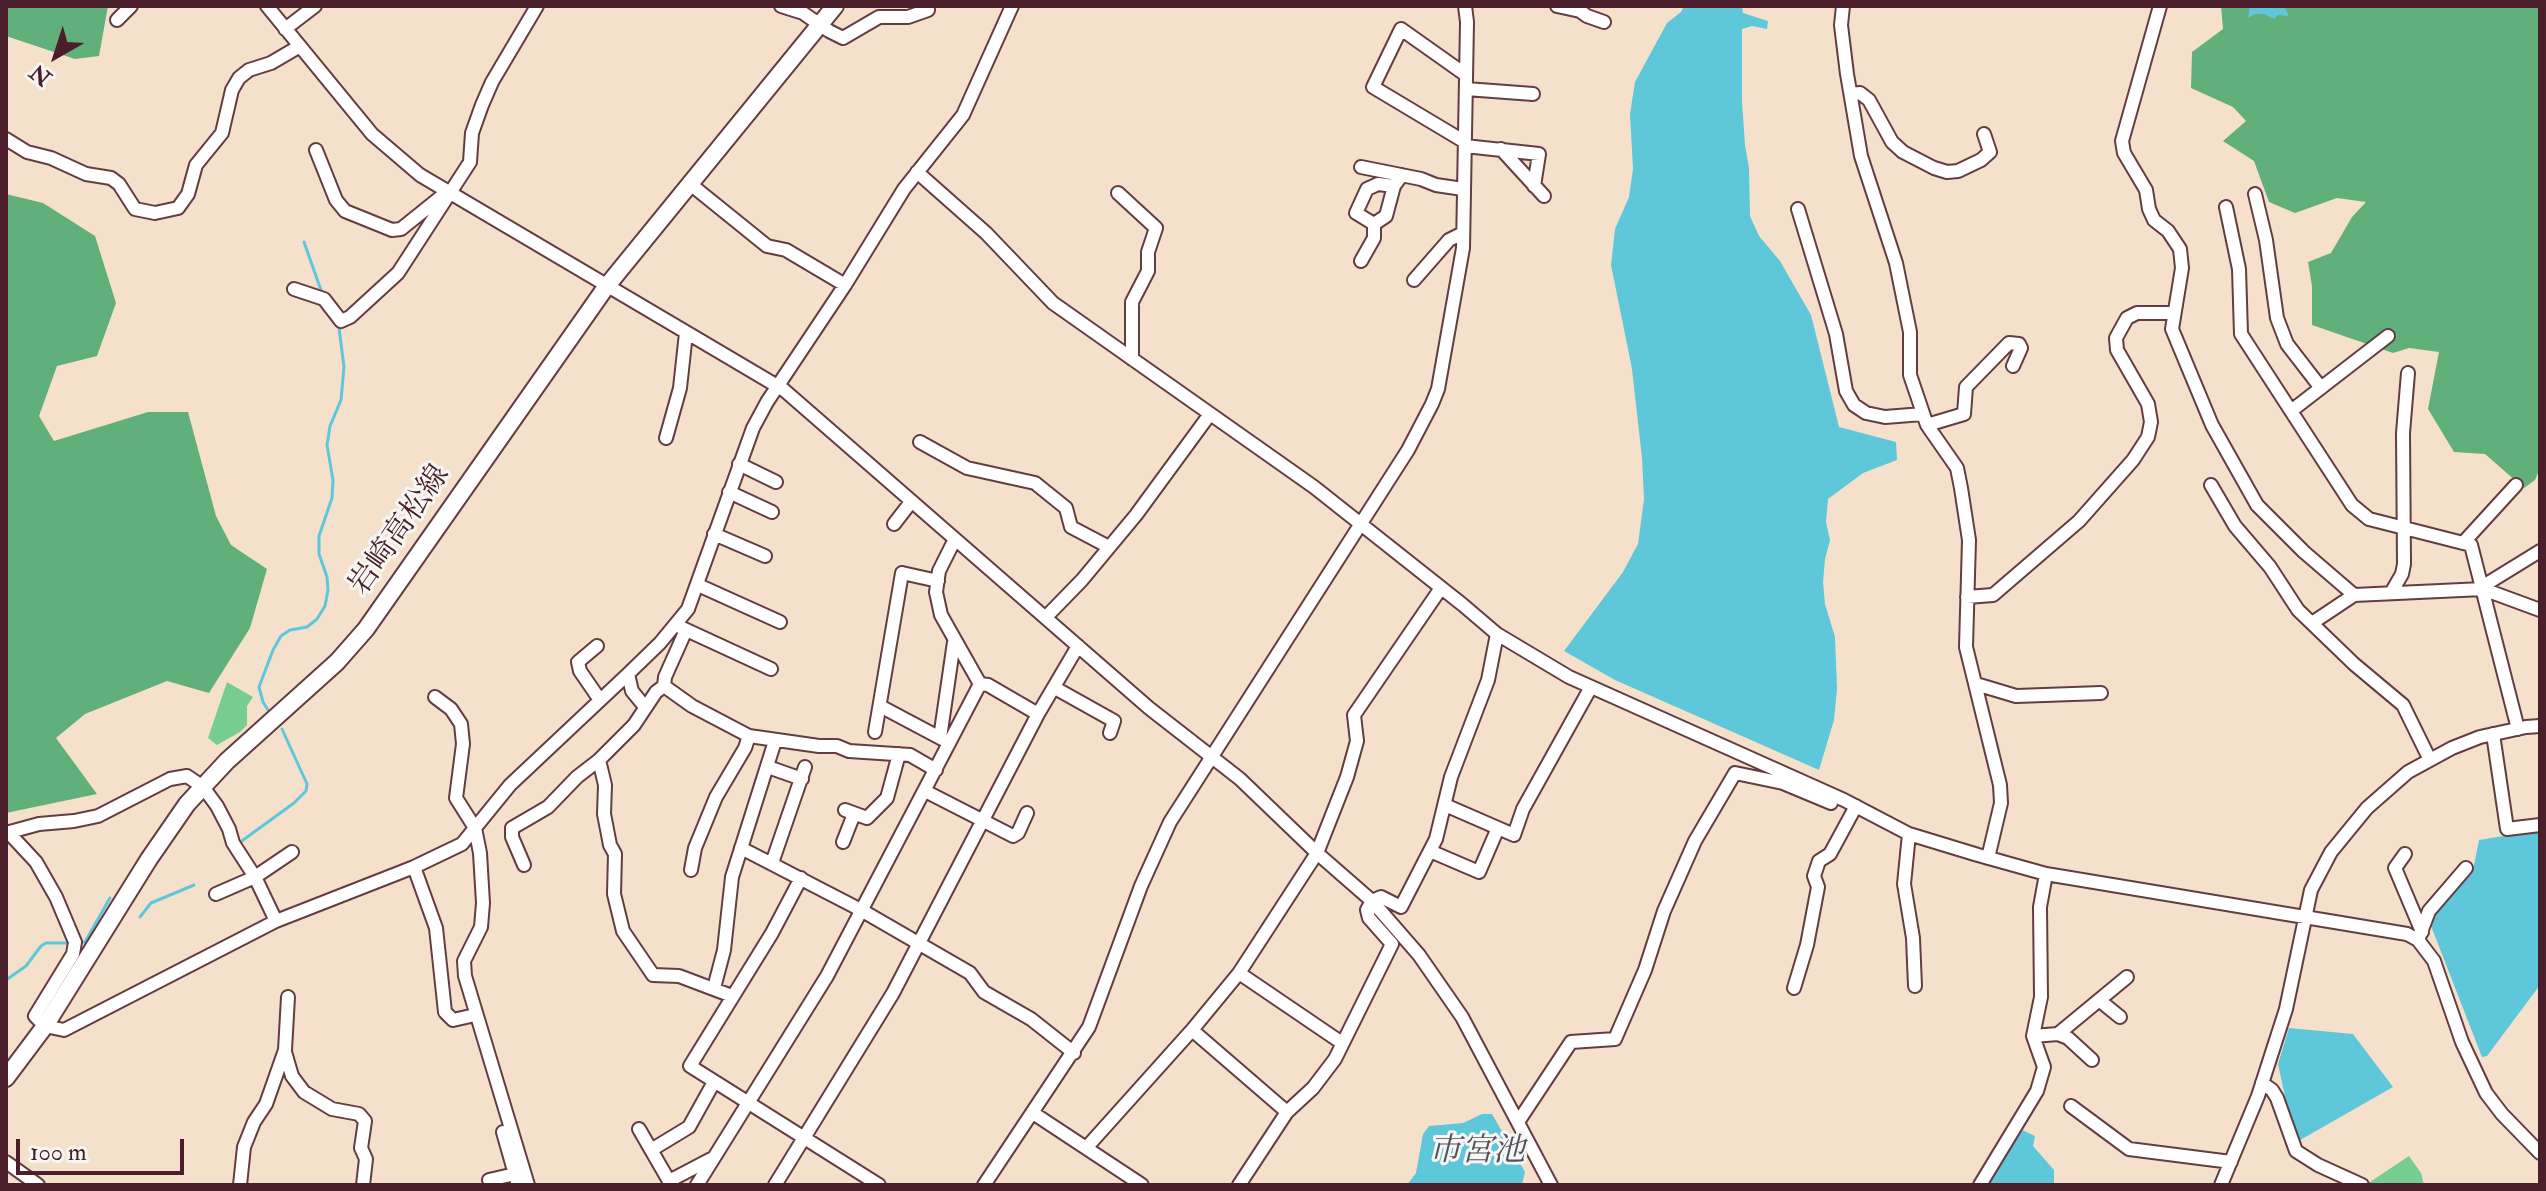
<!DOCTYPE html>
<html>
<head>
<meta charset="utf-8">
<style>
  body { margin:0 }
  #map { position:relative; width:2546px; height:1191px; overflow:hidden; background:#f5e1cb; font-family:"IM FELL Double Pica",serif }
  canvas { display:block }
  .frame { position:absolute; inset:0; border:8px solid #4a1f2b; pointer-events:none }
  .north { position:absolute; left:16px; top:16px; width:80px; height:80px; -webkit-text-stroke:6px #f6f6f2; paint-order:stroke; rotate:219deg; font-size:22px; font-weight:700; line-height:32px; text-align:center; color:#4a1f2b }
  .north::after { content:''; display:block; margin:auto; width:28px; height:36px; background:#4a1f2b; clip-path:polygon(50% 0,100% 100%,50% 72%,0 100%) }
  .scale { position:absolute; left:16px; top:1139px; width:168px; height:36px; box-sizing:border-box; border:4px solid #4a1f2b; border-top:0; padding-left:10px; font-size:24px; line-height:28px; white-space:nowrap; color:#4a1f2b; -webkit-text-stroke:6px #f6f6f2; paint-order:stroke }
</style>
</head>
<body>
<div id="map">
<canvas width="2546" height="1191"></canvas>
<div class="frame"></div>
<div class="north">N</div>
<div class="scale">100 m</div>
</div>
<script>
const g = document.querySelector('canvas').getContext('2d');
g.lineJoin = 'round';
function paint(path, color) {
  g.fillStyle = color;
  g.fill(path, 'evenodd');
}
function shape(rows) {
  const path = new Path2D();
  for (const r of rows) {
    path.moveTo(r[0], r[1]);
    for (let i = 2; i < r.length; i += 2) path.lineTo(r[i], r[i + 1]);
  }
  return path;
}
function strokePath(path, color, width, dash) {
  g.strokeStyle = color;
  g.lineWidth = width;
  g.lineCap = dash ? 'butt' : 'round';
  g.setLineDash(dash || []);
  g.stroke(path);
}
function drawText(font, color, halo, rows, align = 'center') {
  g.font = font + ' "IM FELL Double Pica","Noto Serif JP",serif';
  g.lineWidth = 6;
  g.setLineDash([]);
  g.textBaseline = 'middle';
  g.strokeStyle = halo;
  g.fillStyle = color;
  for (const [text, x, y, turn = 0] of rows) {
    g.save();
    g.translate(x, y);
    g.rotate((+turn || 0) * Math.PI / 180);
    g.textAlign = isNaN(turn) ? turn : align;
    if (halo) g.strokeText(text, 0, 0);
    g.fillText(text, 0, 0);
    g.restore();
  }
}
const green = shape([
  [227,682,253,697,247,706,247,725,240,732,217,745,208,738],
  [2409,1156,2421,1173,2424,1185,2367,1184]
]);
const forest = shape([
  [6,6,108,6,99,56,75,59,6,36],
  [2221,6,2540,6,2540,468,2535,480,2524,488,2485,454,2454,452,2428,409,2439,352,2409,348,2393,353,2312,325,2312,286,2308,262,2331,253,2352,217,2366,202,2337,198,2295,213,2269,202,2254,161,2223,141,2246,121,2233,107,2191,88,2192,52,2223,29],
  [6,194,43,203,95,236,116,303,97,356,57,366,39,416,54,441,148,412,188,412,216,516,231,545,267,569,250,628,209,693,167,681,85,714,56,738,97,794,6,813]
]);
const water = shape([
  [1684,6,1742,6,1743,13,1768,21,1767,29,1752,26,1742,29,1742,101,1745,145,1749,168,1750,216,1759,236,1780,261,1811,315,1839,427,1896,442,1897,460,1863,473,1828,499,1826,522,1830,540,1825,559,1823,582,1825,604,1835,637,1837,689,1834,720,1819,770,1615,680,1564,651,1623,572,1638,544,1644,499,1642,458,1632,369,1611,265,1615,229,1629,197,1633,169,1630,114,1635,82,1667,23,1681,12],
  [2250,6,2284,6,2289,16,2278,15,2274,19,2264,14,2255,14,2248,18],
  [2540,830,2540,985,2487,1056,2482,1057,2431,926,2435,910,2474,865,2479,840],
  [2289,1028,2353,1034,2393,1087,2295,1143,2278,1064],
  [1482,1114,1492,1114,1525,1172,1522,1185,1407,1185,1416,1173,1423,1134,1429,1126,1463,1123],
  [2020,1129,2035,1136,2033,1146,2054,1170,2054,1185,1985,1185]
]);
const stream = shape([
  [304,242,322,293],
  [268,710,263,702,259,687,273,650,281,636,290,630,307,627,317,619,325,606,328,590,327,577,319,554,319,536,332,498,333,480,327,445,330,426,341,400,344,367,339,328],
  [239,843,294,803,306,791,307,784,282,729],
  [140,917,151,903,194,885],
  [79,942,85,942,110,898],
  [6,980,26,966,41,946,46,943,71,943]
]);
const minor = shape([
  [267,6,372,134,420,175,784,390,1149,708,1240,779,1317,853,1372,901,1419,955,1462,1017,1551,1185],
  [781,6,803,13,829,31,843,38,879,17,908,17,928,10,927,6],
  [1557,6,1580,11,1587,16,1604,22],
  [1843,6,1841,25,1847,74,1861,156,1896,263,1910,332,1910,375,1927,425,1957,468,1961,488,1969,540,1966,647,2000,785,2001,803,1988,858],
  [2160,6,2122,141,2124,153,2146,190,2149,209,2154,220,2168,231,2180,249,2182,268,2172,329,2212,425,2257,505,2304,552,2354,595],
  [117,20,131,6],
  [285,29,315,6],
  [1466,89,1533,94],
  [1851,94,1860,93,1869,100,1892,142,1903,152,1934,168,1947,172,1958,171,1981,160,1990,152,1984,134],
  [6,139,27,152,51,158,86,174,111,178,119,184,135,209,155,213,178,208,188,194,196,165,222,133,232,90,239,78,249,70,271,63,300,46],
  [1465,142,1373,87,1401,29,1466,75],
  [1465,146,1539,154,1534,186],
  [1501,149,1544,196],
  [316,150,336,200,345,211,392,230,401,229,447,192],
  [1361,167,1421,179,1436,185,1463,189],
  [917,172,986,233,1053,303,1314,487,1463,605,1497,634,1569,677,1844,800,1909,834,1978,855,2046,874,2407,934,2418,940,2434,961,2462,1042,2486,1093,2502,1114,2540,1153],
  [689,183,767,246,786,250,845,285],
  [1118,193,1156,228,1148,252,1148,271,1132,302,1132,359],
  [2255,194,2266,240,2277,318,2287,344,2321,388],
  [2226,207,2239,269,2241,334,2352,505,2369,519,2471,545,2518,729],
  [1798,209,1836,334,1846,391,1854,405,1866,413,1885,417,1923,414],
  [1374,224,1356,213,1367,189,1378,184,1394,186],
  [1361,261,1374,238,1374,224,1386,216,1394,186,1402,175],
  [1414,280,1449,240,1463,233],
  [294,289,324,299,341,321,350,317,398,273,470,162,472,133,482,105,492,82,537,6],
  [2291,411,2388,336],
  [1927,425,1964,414,1966,387,2009,343,2019,344,2021,348,2013,366],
  [666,438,680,388,686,333],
  [920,442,967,468,1035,483,1066,508,1071,527,1109,547],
  [739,464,776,482],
  [2211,485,2235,526,2270,567,2298,610,2354,664,2403,705,2430,760],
  [729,492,772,512],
  [894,524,911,502],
  [714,534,765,556],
  [2463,543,2516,485],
  [698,585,780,622],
  [2483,589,2488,583,2540,551],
  [2391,593,2402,574,2404,564,2403,433,2408,373],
  [1967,597,1993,595,2079,521,2133,460,2148,437,2151,422,2148,404,2117,350,2116,338,2127,318,2137,313,2174,313],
  [1046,617,1082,580,1136,515,1210,414],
  [2312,623,2354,595,2483,589,2540,610],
  [680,627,771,669],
  [686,630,665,677,664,686,692,706,749,736,819,746,837,746,849,751,910,755,936,770],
  [597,646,578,662,580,671,600,700],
  [628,674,632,691,645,707],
  [980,684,988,685,1038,714],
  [1976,684,2016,696,2101,693],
  [1055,688,1114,721,1110,733],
  [435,697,451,709,461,724,463,744,456,798,475,828,480,853,483,903,481,927,464,961,465,976,528,1185],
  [880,706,944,740],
  [875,732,902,573,938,581],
  [2493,734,2507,829,2540,825],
  [940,738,954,642],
  [599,760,605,785,604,814,610,845,615,854,614,894,623,931,653,975,679,976,732,996],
  [768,767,802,779],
  [925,791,1013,836,1018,833,1027,813],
  [1445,805,1514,835,1523,809,1591,687],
  [845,810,867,818,887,798,899,754],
  [8,832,36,862,56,897,75,942,73,954,35,1016,45,1026,64,1030,276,921,414,867,462,844,510,785,628,674,660,643,688,609,753,428,767,402,845,285,904,189,963,115,1012,6],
  [6,833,39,824,74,821,98,816,170,779,187,776,203,787,217,806,229,829,233,843,255,877,276,921],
  [1909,834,1904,884,1913,938,1915,986],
  [843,842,854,814],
  [741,848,861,910,970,973,984,992,1031,1019,1074,1053],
  [1430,851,1479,872,1498,828],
  [2405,854,2395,868,2422,932],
  [772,863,805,767],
  [524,865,512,837,512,828,548,807,577,777,599,760,634,725,656,692,664,686],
  [414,867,436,928,445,1012,453,1020,475,1015],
  [691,870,695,848,716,797,745,748,749,736],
  [801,878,772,933,690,1066,879,1185],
  [216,894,255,877,292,852],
  [2418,940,2429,911,2466,868],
  [1239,973,1342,1043],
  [714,988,724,950,732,877,775,741],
  [1794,988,1807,945,1818,887,1814,876,1819,861,1830,854,1856,806],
  [2099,1000,2120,1017],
  [1192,1030,1287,1112],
  [2058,1034,2068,1038,2092,1060],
  [2033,1036,2058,1034,2127,977],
  [285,1052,292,1076,304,1092,332,1109,359,1114,365,1121,361,1148,366,1159,363,1185],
  [2262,1083,2272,1090,2277,1098,2296,1151,2318,1165,2362,1185],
  [2071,1106,2129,1149,2231,1162],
  [1033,1113,1142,1185],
  [1518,1122,1571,1042,1615,1039,1645,970,1664,911,1695,841,1735,773,1783,783,1831,803],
  [639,1129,669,1181,711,1159],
  [503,1132,518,1185],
  [1087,1147,1192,1030,1239,973,1317,853,1347,777,1357,741,1354,715,1441,588],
  [651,1150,689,1127,714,1082],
  [6,1162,38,1185],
  [489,1180,515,1174],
  [240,1185,244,1147,254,1122,266,1104,285,1050,288,997],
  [697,1185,827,976,980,684,941,615,936,592,939,571,955,539],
  [775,1185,893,993,1038,714,1078,646],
  [984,1185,1089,1027,1141,886,1170,822,1408,450,1432,404,1438,389,1463,248,1467,22,1465,6],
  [1239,1185,1287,1112,1313,1088,1335,1059,1392,944,1369,918,1367,910,1372,901,1381,897,1401,907,1436,839,1451,777,1488,680,1497,634],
  [1980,1185,2037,1091,2044,1067,2033,1036,2041,997,2040,907,2046,874],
  [2221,1185,2258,1096,2286,1009,2311,890,2331,852,2367,808,2408,772,2452,748,2480,737,2526,727,2540,726]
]);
const secondary = shape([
  [6,1078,45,1026,149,859,187,804,227,761,337,662,366,629,606,287,835,6]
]);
const streetNames = [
  ["岩崎高松線",401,531,-55]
];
const waterNames = [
  ["市宮池",1477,1153]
];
paint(green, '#77cd91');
paint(forest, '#61b07b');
paint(water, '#5ec7d9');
strokePath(stream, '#5ec7d9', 3);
strokePath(minor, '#643c43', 16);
strokePath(secondary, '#643c43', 20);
strokePath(minor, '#fff', 12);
strokePath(secondary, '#fff', 16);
drawText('30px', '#4a1f2b', '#f6f6f2', streetNames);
drawText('italic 32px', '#50515f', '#f6f6f2', waterNames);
</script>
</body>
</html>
